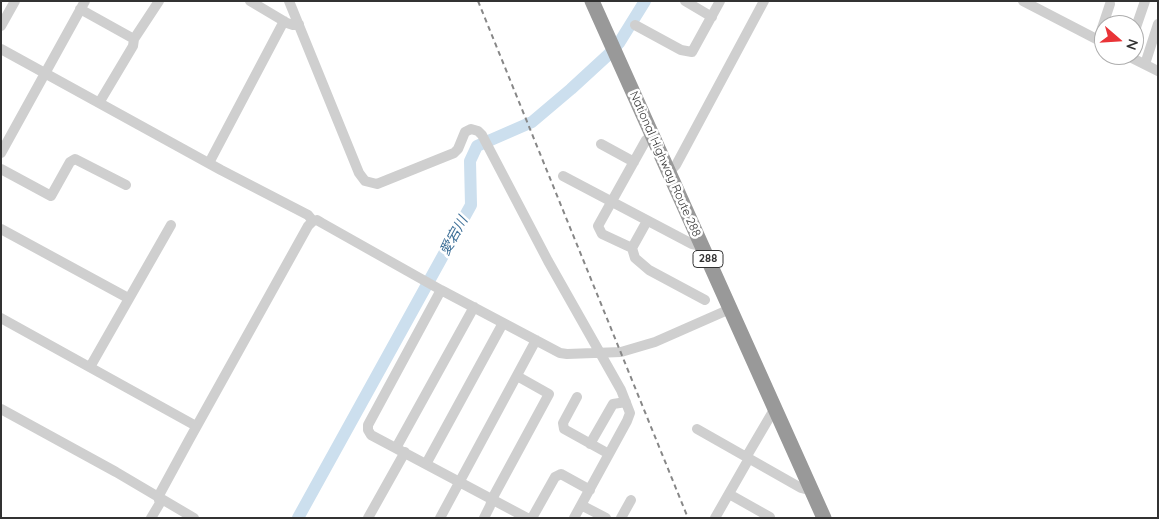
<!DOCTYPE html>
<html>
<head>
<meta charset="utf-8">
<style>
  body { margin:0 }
  #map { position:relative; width:1159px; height:519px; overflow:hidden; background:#fff; font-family:Quicksand,sans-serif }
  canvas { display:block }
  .frame { position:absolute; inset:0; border:2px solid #323232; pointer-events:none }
  .north { position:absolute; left:1094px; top:15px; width:50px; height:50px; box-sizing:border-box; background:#fff; border:1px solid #adadad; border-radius:50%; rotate:109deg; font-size:14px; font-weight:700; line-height:20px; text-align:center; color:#323232 }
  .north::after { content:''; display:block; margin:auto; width:18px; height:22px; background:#e93437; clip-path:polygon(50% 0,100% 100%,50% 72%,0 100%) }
</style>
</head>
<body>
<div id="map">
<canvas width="1159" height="519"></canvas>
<div class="frame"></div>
<div class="north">N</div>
</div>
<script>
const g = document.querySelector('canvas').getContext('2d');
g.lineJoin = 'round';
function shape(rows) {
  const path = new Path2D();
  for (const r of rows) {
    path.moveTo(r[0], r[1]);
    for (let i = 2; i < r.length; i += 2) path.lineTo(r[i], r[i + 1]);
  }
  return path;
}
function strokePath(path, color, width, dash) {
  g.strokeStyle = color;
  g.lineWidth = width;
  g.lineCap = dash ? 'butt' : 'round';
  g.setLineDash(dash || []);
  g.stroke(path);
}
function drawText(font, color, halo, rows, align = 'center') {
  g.font = font + ' Quicksand,"Noto Sans JP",sans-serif';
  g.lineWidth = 5;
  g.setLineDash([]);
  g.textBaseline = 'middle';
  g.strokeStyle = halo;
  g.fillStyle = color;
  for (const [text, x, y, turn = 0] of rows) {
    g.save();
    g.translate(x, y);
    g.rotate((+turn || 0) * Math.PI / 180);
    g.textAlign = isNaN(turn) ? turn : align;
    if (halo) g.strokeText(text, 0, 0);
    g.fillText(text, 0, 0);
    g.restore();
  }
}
const river = shape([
  [298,518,471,205,470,161,477,146,532,122,571,89,608,55,619,43,645,1]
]);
const minor = shape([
  [250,1,287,23,293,25,299,24],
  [289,1,359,173,365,181,377,184,454,153,458,149,465,132,471,129,478,131,482,135,548,261,621,390,630,413,627,421,574,518],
  [685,1,712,17],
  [1023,1,1104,43],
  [80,9,134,39,133,46,99,103],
  [635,25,681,50,692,52,720,1],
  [1,26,15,1],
  [1134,33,1145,1],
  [134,39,159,1],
  [1098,40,1110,4],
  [1,49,221,170,308,215,313,221,317,220,322,223,441,290,560,353,567,354,621,352,655,342,730,309],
  [1126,55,1158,71],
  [1145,64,1158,24],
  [601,144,634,162],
  [1,153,85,1],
  [209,163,284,21],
  [1,169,51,196,70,162,75,159,126,185],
  [669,172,676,165,764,1],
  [563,176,692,244,702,246],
  [647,221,632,248,635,258,649,270,705,300],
  [1,229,128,298],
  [632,248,602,234,598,226,646,140,653,135],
  [441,290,368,425,368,430,371,435,527,518],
  [1,318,196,426],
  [90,367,171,225],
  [577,397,563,423,564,429,609,454],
  [1,409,116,472,194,518],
  [697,429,801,488,813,491],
  [590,444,613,404,626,402],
  [396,448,474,307],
  [426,464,503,323],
  [729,494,770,517],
  [581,505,606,518],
  [151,518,160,503,158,497,189,440,308,226,313,221],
  [368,518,405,452],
  [440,518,536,340],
  [484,518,490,506,492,499,549,394,517,376],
  [532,518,555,477,561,474,590,490],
  [621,518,631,500],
  [715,518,747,462,748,454,775,408]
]);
const highway = shape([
  [592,1,824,518]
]);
const rail = shape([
  [478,1,688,518]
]);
const shields = [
  [708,259,30]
];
const shieldNames = [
  ["288",708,259]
];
const streetNames = [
  ["National Highway Route 288",665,164,66]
];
const waterNames = [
  ["愛宕川",454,236,-61]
];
strokePath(river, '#ccdfee', 12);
strokePath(minor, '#cfcfcf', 10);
strokePath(highway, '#999', 15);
strokePath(rail, '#878787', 2, [5, 4]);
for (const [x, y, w] of shields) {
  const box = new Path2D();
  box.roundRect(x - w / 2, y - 8.5, w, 17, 4);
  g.fillStyle = '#fff';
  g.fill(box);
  strokePath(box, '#323232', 1);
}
drawText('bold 11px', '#323232', null, shieldNames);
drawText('12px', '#323232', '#fff', streetNames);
drawText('italic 14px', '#3d6f97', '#fff', waterNames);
</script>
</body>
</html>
